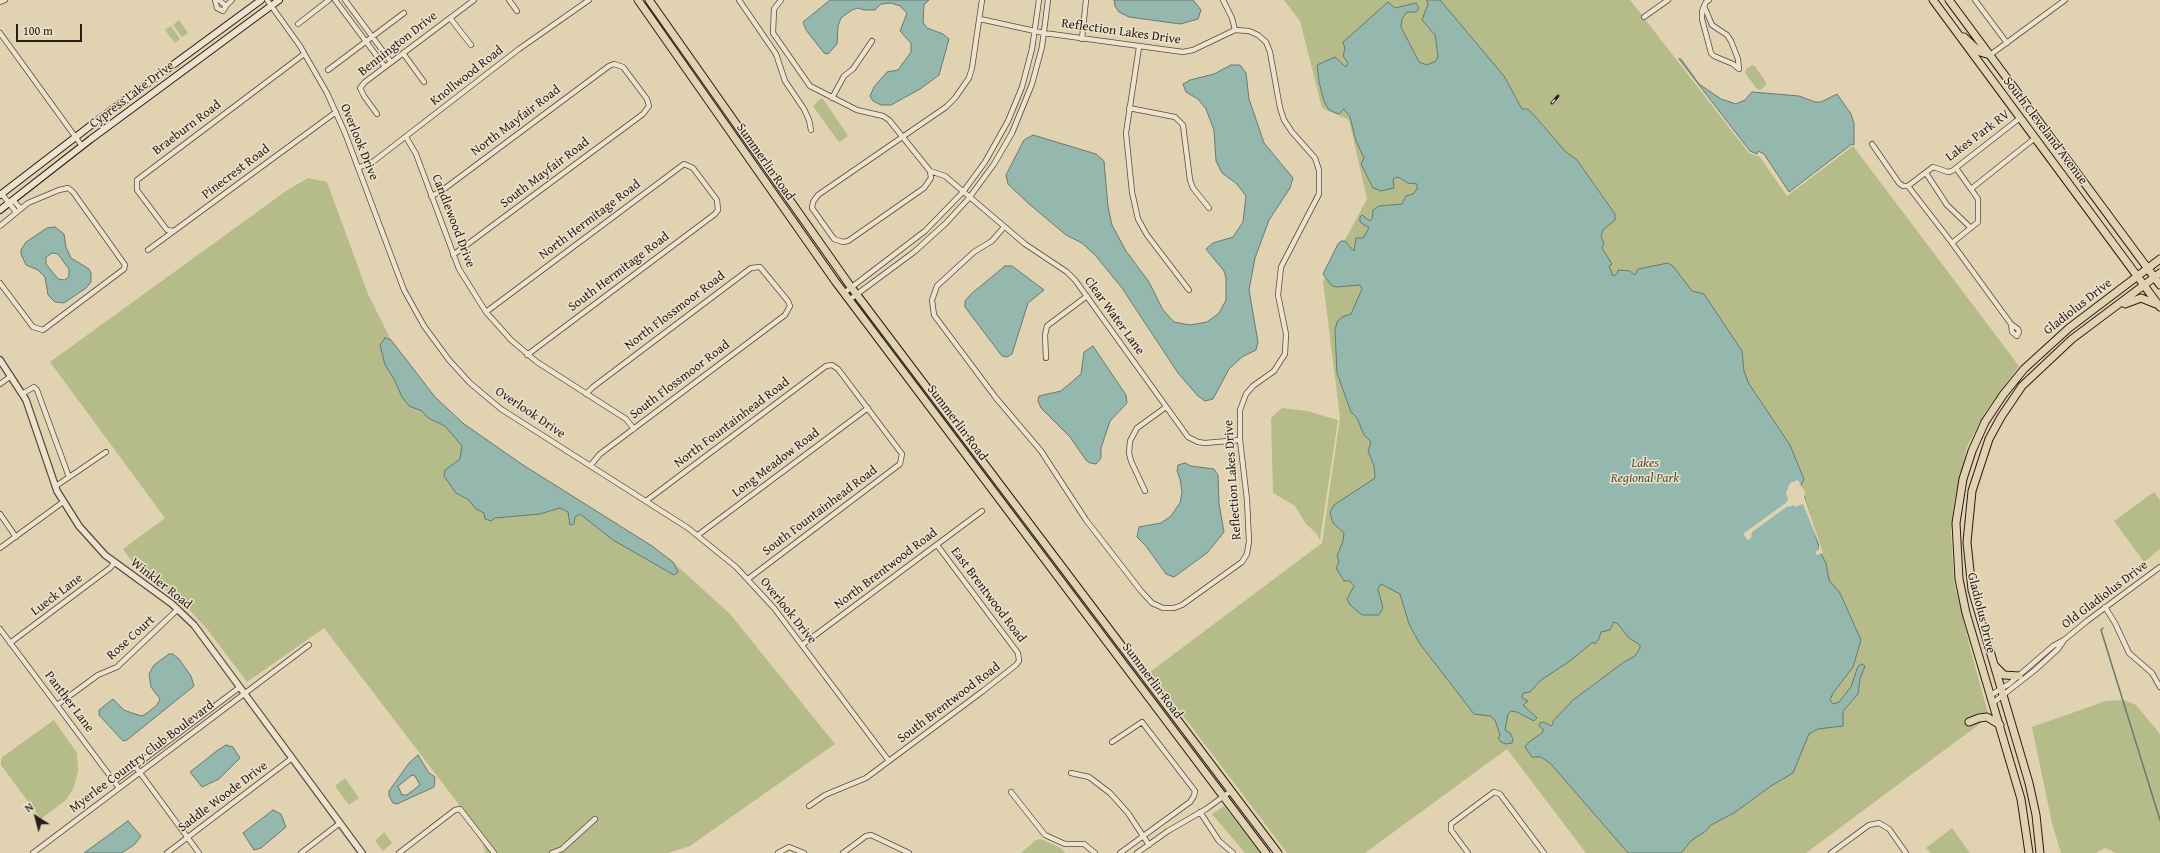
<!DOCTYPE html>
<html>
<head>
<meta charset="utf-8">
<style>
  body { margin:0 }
  #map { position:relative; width:2160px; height:853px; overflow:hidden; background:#e1d3b2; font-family:"Gentium Book Plus",serif }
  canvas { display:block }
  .north { position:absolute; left:16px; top:797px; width:40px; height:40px; -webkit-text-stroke:3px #ece2cd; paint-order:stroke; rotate:324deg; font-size:11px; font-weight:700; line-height:16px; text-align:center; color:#291d18 }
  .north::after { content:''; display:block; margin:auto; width:14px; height:18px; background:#291d18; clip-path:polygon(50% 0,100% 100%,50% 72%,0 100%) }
  .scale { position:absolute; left:16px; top:24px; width:66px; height:18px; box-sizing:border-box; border:2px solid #291d18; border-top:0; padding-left:5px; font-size:12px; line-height:14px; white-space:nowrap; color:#291d18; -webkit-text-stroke:3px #ece2cd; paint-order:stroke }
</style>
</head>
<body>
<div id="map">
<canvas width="2160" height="853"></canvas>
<div class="north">N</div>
<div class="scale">100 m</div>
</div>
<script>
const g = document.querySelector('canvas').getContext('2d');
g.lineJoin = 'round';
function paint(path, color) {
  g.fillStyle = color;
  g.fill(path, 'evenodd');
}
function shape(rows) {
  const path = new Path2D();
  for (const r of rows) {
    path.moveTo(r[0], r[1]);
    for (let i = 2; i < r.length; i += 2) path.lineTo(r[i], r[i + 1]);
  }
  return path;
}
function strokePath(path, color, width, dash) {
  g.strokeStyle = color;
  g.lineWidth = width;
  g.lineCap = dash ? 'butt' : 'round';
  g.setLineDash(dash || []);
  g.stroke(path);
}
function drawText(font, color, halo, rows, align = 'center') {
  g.font = font + ' "Gentium Book Plus",serif';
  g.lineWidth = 3;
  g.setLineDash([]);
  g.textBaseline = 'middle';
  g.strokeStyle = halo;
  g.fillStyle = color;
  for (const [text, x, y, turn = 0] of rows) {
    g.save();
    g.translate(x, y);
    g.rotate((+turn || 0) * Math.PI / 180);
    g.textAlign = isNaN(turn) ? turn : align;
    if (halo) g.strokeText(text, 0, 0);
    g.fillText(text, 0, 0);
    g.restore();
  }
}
const green = shape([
  [1284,0,1630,0,1749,153,1760,157,1787,196,1853,146,2019,366,1985,412,1967,447,1954,502,1951,532,1954,582,1973,659,1989,717,1806,853,1586,853,1507,749,1365,853,1287,853,1150,672,1322,543,1340,418,1323,281,1367,199,1349,120,1322,108,1300,21],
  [179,20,188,33,182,37,173,25],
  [171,26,180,39,175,43,165,30],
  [1752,65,1755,66,1766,82,1766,85,1760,90,1757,89,1745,73,1745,70],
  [820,99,823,99,847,134,847,137,840,142,838,141,813,106],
  [308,178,327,182,368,294,391,340,435,397,464,424,523,465,652,546,673,562,730,614,835,744,690,846,668,853,485,853,483,843,457,802,324,628,247,682,207,629,181,601,138,570,123,549,165,518,50,362,286,191],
  [1282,408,1307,411,1338,420,1320,540,1316,533,1306,524,1295,506,1273,493,1271,418],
  [2154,492,2160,500,2160,549,2144,562,2114,521],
  [2124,700,2136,705,2160,734,2160,853,2116,853,2105,848,2096,853,2061,853,2052,823,2032,727,2106,701],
  [54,720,77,753,78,771,74,787,66,800,41,819,1,765,1,758],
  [345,778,359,798,349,805,335,786],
  [1224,806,1261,853,1245,853,1212,814],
  [1952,828,1970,853,1931,853,1926,848],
  [384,832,392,843,383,851,375,841],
  [1041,839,1061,848,1065,853,1021,853,1036,840]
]);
const water = shape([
  [830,0,929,0,924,5,923,22,927,28,943,34,949,39,939,75,920,89,891,105,881,105,873,101,870,96,874,87,887,72,898,70,911,52,911,43,900,31,907,13,900,6,891,3,881,4,875,10,864,10,858,8,852,10,841,18,838,26,837,44,828,54,824,53,806,30,803,22,830,0],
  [1114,0,1193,0,1201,10,1198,19,1180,24,1129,17,1119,12,1115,6,1114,0],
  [1427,0,1440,0,1504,76,1522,109,1528,109,1532,113,1566,152,1577,160,1615,214,1615,220,1603,230,1601,237,1604,243,1602,248,1612,264,1609,266,1613,276,1617,274,1618,270,1630,271,1635,275,1638,269,1668,263,1673,266,1692,291,1704,294,1742,351,1744,371,1749,384,1790,445,1804,479,1801,485,1821,554,1826,563,1829,580,1840,593,1861,640,1853,667,1833,693,1830,700,1833,704,1839,702,1851,687,1858,666,1862,664,1865,666,1860,679,1858,694,1843,711,1843,726,1818,729,1809,734,1793,773,1771,786,1734,813,1711,825,1706,831,1692,840,1681,853,1628,853,1551,764,1541,757,1532,757,1525,747,1529,742,1543,732,1543,729,1539,726,1540,723,1544,722,1551,726,1553,724,1553,721,1573,700,1624,662,1635,656,1640,648,1640,645,1629,638,1617,623,1614,622,1610,630,1601,632,1599,639,1595,644,1593,642,1570,661,1541,680,1530,692,1523,693,1522,698,1528,701,1523,705,1537,718,1534,721,1517,712,1511,711,1508,714,1505,730,1510,733,1513,739,1512,743,1506,744,1501,742,1498,738,1500,735,1495,720,1490,716,1474,714,1420,644,1409,624,1400,594,1381,584,1378,589,1383,608,1379,615,1362,615,1350,605,1347,599,1354,586,1350,581,1344,581,1336,568,1339,562,1337,556,1343,541,1344,533,1333,523,1330,513,1334,505,1375,478,1374,466,1368,451,1371,442,1364,435,1357,418,1351,412,1337,373,1335,330,1337,322,1342,317,1351,314,1362,289,1360,285,1337,287,1332,286,1323,274,1338,244,1341,241,1345,241,1354,251,1356,238,1363,238,1369,228,1360,222,1360,217,1362,215,1370,221,1372,219,1373,210,1379,206,1402,204,1406,196,1413,194,1417,189,1417,184,1408,183,1398,177,1393,179,1394,188,1381,191,1373,188,1361,164,1364,158,1356,141,1350,117,1344,109,1339,114,1329,110,1324,101,1319,82,1317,65,1335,57,1346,67,1348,63,1343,56,1345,49,1343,42,1388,2,1395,8,1416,3,1419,8,1416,12,1407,12,1402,19,1401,27,1419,62,1427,65,1436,61,1438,56,1435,35,1422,20,1428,4,1427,0],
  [1679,59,1681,59,1699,84,1721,99,1736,104,1745,100,1752,92,1799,96,1815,102,1821,102,1837,94,1851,114,1854,123,1854,145,1852,144,1789,192,1764,154,1758,151,1757,154,1750,151,1679,59],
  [1231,65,1240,65,1246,73,1249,99,1264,143,1293,178,1290,188,1269,220,1255,258,1249,290,1258,342,1256,350,1242,357,1229,369,1213,399,1205,401,1198,396,1178,373,1122,288,1095,255,1082,243,1066,235,1028,203,1008,184,1006,175,1024,140,1033,135,1096,154,1104,161,1108,207,1112,225,1126,251,1149,282,1163,310,1174,322,1190,325,1207,322,1219,313,1226,300,1226,278,1224,271,1206,249,1213,243,1233,237,1243,222,1246,196,1237,184,1222,173,1216,161,1214,130,1206,109,1198,99,1186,92,1183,84,1190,80,1214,74,1231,65],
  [55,227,64,234,66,247,71,258,89,269,91,273,91,282,86,288,64,303,55,302,48,295,45,277,38,270,26,265,21,254,21,250,26,242,47,228,55,227],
  [52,253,58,254,69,269,69,276,65,280,58,279,46,264,46,257,52,253],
  [1005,266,1012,266,1044,290,1028,303,1012,354,1007,357,1002,356,965,307,965,301,971,294,1005,266],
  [385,338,391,340,435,397,464,424,523,465,652,546,673,562,678,572,674,575,613,540,580,514,575,517,574,524,570,525,568,512,560,508,540,514,495,518,491,521,485,519,484,513,476,509,469,500,456,493,444,476,445,470,460,459,462,446,445,426,428,418,422,411,409,406,402,397,394,379,385,365,380,345,385,338],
  [1093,346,1126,395,1127,403,1110,421,1101,448,1101,458,1096,464,1090,463,1086,460,1070,437,1041,408,1038,401,1039,396,1061,391,1081,374,1084,352,1093,346],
  [1185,463,1191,466,1214,469,1218,475,1219,504,1224,532,1207,553,1174,577,1166,574,1146,546,1137,537,1139,527,1161,523,1171,516,1180,503,1182,492,1180,479,1177,471,1178,465,1185,463],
  [169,654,173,654,179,659,191,676,194,686,127,740,123,741,99,715,99,710,113,699,124,710,132,713,142,716,147,713,157,705,160,699,151,687,149,674,154,665,169,654],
  [226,745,233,747,240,758,219,779,202,787,190,772,218,750,226,745],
  [418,755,429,773,435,777,434,787,397,804,393,803,389,796,389,791,409,763,418,755],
  [412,775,415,776,420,785,407,795,402,795,398,786,412,775],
  [273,810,281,814,286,827,261,848,254,850,243,833,273,810],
  [128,821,141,836,135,844,122,853,84,853,128,821]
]);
const pier = shape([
  [1798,480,1806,494,1804,496,1823,553,1816,555,1816,551,1819,550,1819,544,1803,504,1795,507,1794,505,1789,507,1788,506,1752,532,1751,538,1748,540,1743,534,1787,502,1788,499,1786,493,1790,483]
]);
const stream = shape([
  [2103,628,2101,630,2160,820]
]);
const minor = shape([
  [215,0,217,8,223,11,226,6,219,0],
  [267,0,300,46,327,93,345,133,404,290,424,326,449,360,470,383,501,409,688,528,736,567,774,608,889,761],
  [335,0,385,67],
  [345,0,391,62],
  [509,0,517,11],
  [739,0,776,54,785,81,804,109,809,120,811,130],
  [781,0,774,9,773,33,810,86,857,110,883,116,889,120,930,171,945,176,1025,244,1067,272,1075,280,1188,437,1198,442,1205,443,1240,440],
  [1223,0,1232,18,1235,30],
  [1975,0,2007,43],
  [0,2,5,0],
  [226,6,232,0],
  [1704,6,1712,25,1727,35,1731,41,1738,59,1739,69,1733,64,1714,56,1711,53,1702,19,1702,11,1704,6,1706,2,1709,0],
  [1644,17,1668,0],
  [450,18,471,45],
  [980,19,1044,33,1183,52,1193,50,1235,30,1249,31,1258,35,1266,42,1270,52,1280,108,1284,120,1292,132,1315,158,1319,170,1319,194,1281,267,1278,295,1286,334,1285,354,1274,371,1253,386,1246,394,1240,410,1240,440,1247,500,1249,541,1247,554,1242,562,1182,605,1174,608,1163,608,1152,603,1141,591,1086,520,1041,451,996,398,934,315,932,300,937,286,974,252,992,241,1004,227],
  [298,24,329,0],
  [0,33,82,146],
  [1082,39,1086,0],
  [1139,47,1126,133,1132,192,1138,219,1147,235,1189,290],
  [403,53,424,82],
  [1990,55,2065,0],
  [328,70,404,13],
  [832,98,844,76,853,69,872,41],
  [1129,108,1175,117,1183,125,1190,180,1193,188,1209,208],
  [377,114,364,96,360,88,365,82,474,0],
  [2020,118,1952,171,1948,172,1933,167,1908,186,1952,243,1978,222,1978,199,1971,189,2035,138],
  [406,137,416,154,459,269,486,312,511,340,537,362,626,419,634,429],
  [1872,144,1899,183,1903,186,1908,186],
  [358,168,374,161,519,49,589,0],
  [1956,168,1971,189],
  [930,171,931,178,924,188,848,241,843,242,834,239,812,208,813,202,818,195,946,107,955,98,969,78,972,68,982,0],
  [1926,173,1947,205,1971,228],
  [2,194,16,212],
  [431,196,440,192,609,66,614,64,623,67,647,99,649,106,643,114,453,255],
  [13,200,21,209],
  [0,226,28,203,59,190,68,188,73,192,125,265,124,269,43,330,33,327,0,283],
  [174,231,167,230,137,190,137,180,304,54],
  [1952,243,2011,324,2018,329,2019,332,2017,336,2012,332,2011,324],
  [148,250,336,112],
  [844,293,925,231,963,192,985,162,1008,121,1022,87,1032,49,1039,0],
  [849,300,914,252,946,223,969,198,994,164,1012,133,1032,84,1042,47,1048,0],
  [486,312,680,167,684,164,693,168,717,200,718,210,715,214,527,355],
  [1046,358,1045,335,1047,326,1087,296],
  [0,384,11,376],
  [22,394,34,387,37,390,69,477],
  [586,394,593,387,751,268,760,267,788,301,790,306,785,315,600,454,590,466],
  [56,486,106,452],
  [1145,491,1131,461,1129,453,1130,441,1137,428,1166,407],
  [646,501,826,366,832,365,838,369,902,454,900,464,748,579],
  [0,514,16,537],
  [698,535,868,408],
  [0,548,63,502],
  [2105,607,2115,623,2129,653,2152,673,2160,687],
  [0,629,119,788],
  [10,643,110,568,115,562],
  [802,645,982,511],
  [1991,695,2009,684,2053,646,2064,640,2087,621,2160,567],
  [1993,703,2035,670,2058,649,2063,642],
  [57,705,98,675,117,667,178,609],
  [1112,742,1142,722,1195,791,1194,796,1190,802,1120,853],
  [135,766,199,853],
  [1071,773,1089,777,1110,793,1128,813,1149,845],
  [115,781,240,687],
  [1011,792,1045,835,1065,844,1084,844,1095,853],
  [809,806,825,795,866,778,983,691,1016,665,1019,661,1018,653,937,545],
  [1200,812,1219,841,1233,853],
  [33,853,309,645],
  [167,853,292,758],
  [301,853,340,823],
  [399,853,455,810,460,809,494,853],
  [552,853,562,849,595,819],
  [778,853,789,847,804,853],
  [843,853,866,836,871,835,909,853],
  [1137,853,1168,831,1206,809,1231,791],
  [1468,853,1451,830,1451,824,1494,792,1500,794,1544,853],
  [1831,853,1869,825,1879,823,1889,829,1906,853]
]);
const tertiary = shape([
  [0,360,26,400,57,491,79,526,105,555,172,604,194,625,362,853]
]);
const secondary = shape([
  [0,195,90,126,261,0],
  [0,210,91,139,279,0]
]);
const primary = shape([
  [638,0,835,281,1266,853],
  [649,0,851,287,1278,853],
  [1933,0,2160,307],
  [1949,0,2160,285],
  [1964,37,1980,52,1990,55],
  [2125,304,2141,298,2156,304],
  [1995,666,2004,675,2019,676],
  [1969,722,1979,718,1987,717,2000,725],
  [2029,853,2021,799,1966,613,1959,579,1956,523,1963,479,1972,451,1985,422,2003,395,2024,369,2069,328,2160,259],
  [2040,853,2036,815,2029,783,1972,590,1967,542,1972,491,1989,439,2001,417,2022,386,2072,339,2160,273]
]);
const rail = shape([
  [1552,103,1558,96]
]);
const streetNames = [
  ["Reflection Lakes Drive",1121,32,8],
  ["Bennington Drive",398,44,-38],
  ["Knollwood Road",467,76,-38],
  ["Cypress Lake Drive",132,95,-37],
  ["North Mayfair Road",516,121,-37],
  ["Braeburn Road",187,128,-37],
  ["South Cleveland Avenue",2045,131,53],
  ["Lakes Park RV",1978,136,-37],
  ["Overlook Drive",359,142,68],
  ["Summerlin Road",765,162,55],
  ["Pinecrest Road",236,172,-37],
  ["South Mayfair Road",545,173,-37],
  ["North Hermitage Road",590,220,-37],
  ["Candlewood Drive",453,221,69],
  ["South Hermitage Road",619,272,-37],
  ["Gladiolus Drive",2078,307,-38],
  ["North Flossmoor Road",675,311,-37],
  ["Clear Water Lane",1114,316,54],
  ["South Flossmoor Road",680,380,-37],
  ["Overlook Drive",530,413,34],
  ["North Fountainhead Road",732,423,-37],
  ["Summerlin Road",957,423,53],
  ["Long Meadow Road",776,463,-37],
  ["Reflection Lakes Drive",1233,480,-94],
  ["South Fountainhead Road",820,511,-37],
  ["North Brentwood Road",886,569,-37],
  ["Winkler Road",161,584,38],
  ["Lueck Lane",57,595,-37],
  ["East Brentwood Road",988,595,53],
  ["Old Gladiolus Drive",2105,595,-37],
  ["Overlook Drive",788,611,51],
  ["Gladiolus Drive",1981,613,76],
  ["Rose Court",131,638,-42],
  ["Summerlin Road",1152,681,53],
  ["Panther Lane",69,702,53],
  ["South Brentwood Road",949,703,-37],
  ["Myerlee Country Club Boulevard",142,757,-37],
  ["Saddle Woode Drive",223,797,-37]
];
const parkNames = [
  ["Lakes",1645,464],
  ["Regional Park",1645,479]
];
paint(green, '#b5bc8a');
paint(water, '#94b7ae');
strokePath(water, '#697972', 1);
paint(pier, '#e1d3b2');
strokePath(stream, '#697972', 1.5);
strokePath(minor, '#574a3e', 6);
strokePath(tertiary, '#574a3e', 8);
strokePath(secondary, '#291d18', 8);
strokePath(primary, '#291d18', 9);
strokePath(minor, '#ece2cd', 4.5);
strokePath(tertiary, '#ece2cd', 5.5);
strokePath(secondary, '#ece2cd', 6);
strokePath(primary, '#e1d3b2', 7);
strokePath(rail, '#291d18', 3);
strokePath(rail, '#ece2cd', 1.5, [4.5]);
drawText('13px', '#291d18', '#ece2cd', streetNames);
drawText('italic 13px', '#534d3a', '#ece2cd', parkNames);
</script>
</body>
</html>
